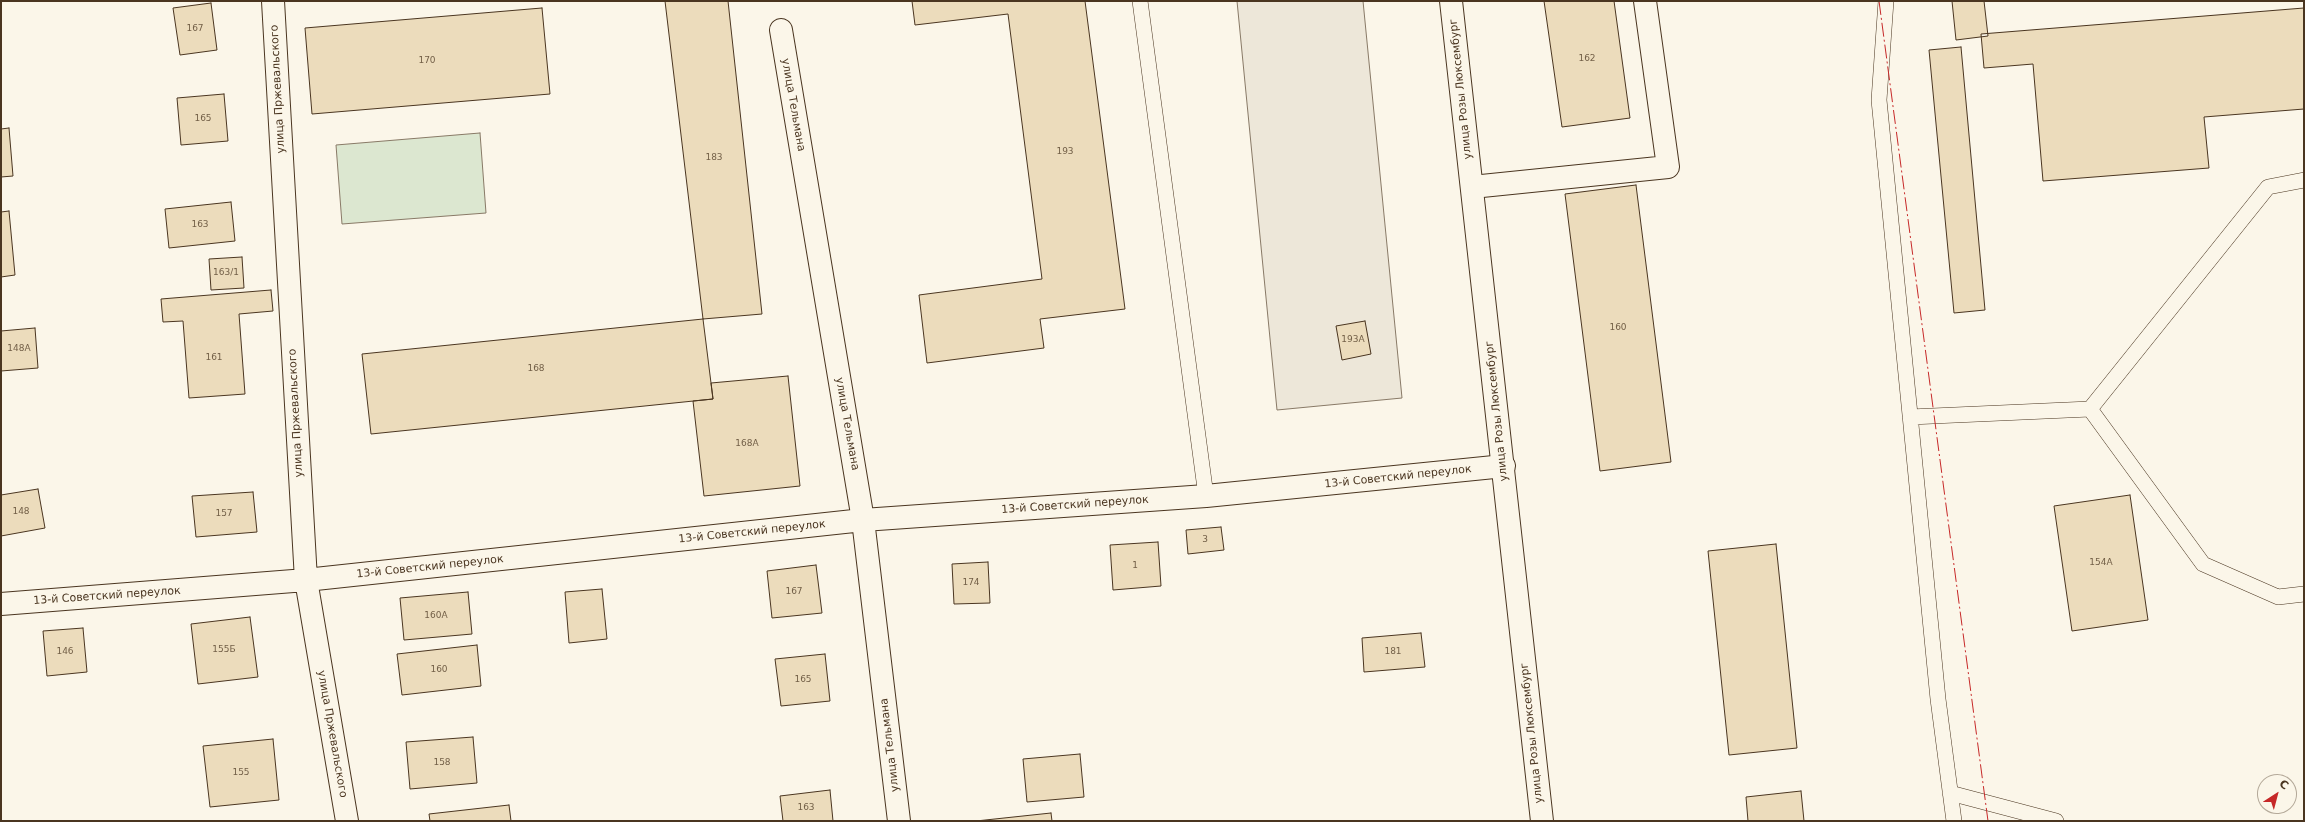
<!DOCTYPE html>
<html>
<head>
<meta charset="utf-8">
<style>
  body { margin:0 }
  #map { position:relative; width:2305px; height:822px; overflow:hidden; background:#fbf6e9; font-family:"DejaVu Sans",sans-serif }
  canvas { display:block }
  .frame { position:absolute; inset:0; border:2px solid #4a3520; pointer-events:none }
  .north { position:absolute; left:2257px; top:774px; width:40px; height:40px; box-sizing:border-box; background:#fbf6e9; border:1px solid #b4a999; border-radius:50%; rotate:36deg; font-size:11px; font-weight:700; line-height:16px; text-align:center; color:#4a3520 }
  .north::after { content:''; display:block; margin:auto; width:14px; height:18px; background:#c62828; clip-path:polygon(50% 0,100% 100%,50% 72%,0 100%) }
</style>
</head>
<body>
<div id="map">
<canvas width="2305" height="822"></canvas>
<div class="frame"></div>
<div class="north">С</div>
</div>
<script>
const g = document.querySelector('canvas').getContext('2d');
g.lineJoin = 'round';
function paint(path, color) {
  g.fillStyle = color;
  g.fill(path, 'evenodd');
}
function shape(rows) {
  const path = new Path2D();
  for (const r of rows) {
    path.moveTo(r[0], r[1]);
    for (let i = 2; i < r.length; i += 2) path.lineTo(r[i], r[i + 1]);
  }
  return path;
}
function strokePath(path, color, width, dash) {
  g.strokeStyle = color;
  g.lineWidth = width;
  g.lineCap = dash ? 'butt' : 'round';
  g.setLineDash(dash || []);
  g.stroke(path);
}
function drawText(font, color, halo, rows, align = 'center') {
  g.font = font + ' "DejaVu Sans",sans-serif';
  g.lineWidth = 3;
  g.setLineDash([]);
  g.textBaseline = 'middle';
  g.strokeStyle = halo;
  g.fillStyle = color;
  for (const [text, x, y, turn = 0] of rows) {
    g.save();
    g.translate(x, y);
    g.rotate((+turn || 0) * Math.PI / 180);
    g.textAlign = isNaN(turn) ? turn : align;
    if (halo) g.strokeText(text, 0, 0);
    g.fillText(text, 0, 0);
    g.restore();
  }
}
const green = shape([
  [480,133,486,213,342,224,336,145,480,133]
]);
const parking = shape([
  [1237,1,1363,1,1402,398,1277,410,1237,1]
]);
const building = shape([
  [665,1,728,1,762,314,703,319,665,1],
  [912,1,1085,1,1125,309,1040,319,1044,348,927,363,919,295,1042,279,1008,14,915,25,912,1],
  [1544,1,1614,1,1630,118,1562,127,1544,1],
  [1952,1,1984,1,1988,36,1956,40,1952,1],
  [211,3,217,50,180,55,173,8,211,3],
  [542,8,550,94,312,114,305,28,542,8],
  [2304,8,2304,109,2204,117,2209,168,2043,181,2033,64,1984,68,1981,34,2304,8],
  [1961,47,1985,310,1954,313,1929,50,1961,47],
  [224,94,228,141,181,145,177,98,224,94],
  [9,128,13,176,1,177,1,129,9,128],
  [1636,185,1671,462,1600,471,1565,194,1636,185],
  [231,202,235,241,169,248,165,209,231,202],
  [9,211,15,275,1,277,1,212,9,211],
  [242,257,244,288,211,290,209,259,242,257],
  [271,290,273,311,239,314,245,394,189,398,183,321,163,322,161,299,271,290],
  [703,319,713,399,371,434,362,354,703,319],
  [1365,321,1371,354,1342,360,1336,326,1365,321],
  [35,328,38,368,1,371,1,331,35,328],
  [788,376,800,486,704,496,693,401,713,399,711,383,788,376],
  [38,489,45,528,1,536,1,495,38,489],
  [253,492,257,532,196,537,192,496,253,492],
  [2130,495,2148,620,2072,631,2054,506,2130,495],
  [1221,527,1224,550,1188,554,1186,530,1221,527],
  [1158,542,1161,586,1113,590,1110,545,1158,542],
  [1776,544,1797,748,1729,755,1708,551,1776,544],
  [988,562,990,603,954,604,952,564,988,562],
  [816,565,822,613,772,618,767,571,816,565],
  [602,589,607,639,569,643,565,592,602,589],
  [468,592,472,634,404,640,400,598,468,592],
  [250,617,258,677,198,684,191,624,250,617],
  [83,628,87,672,47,676,43,631,83,628],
  [1421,633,1425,667,1364,672,1362,638,1421,633],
  [477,645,481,686,402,695,397,654,477,645],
  [825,654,830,701,781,706,775,659,825,654],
  [473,737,477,783,410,789,406,742,473,737],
  [273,739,279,800,210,807,203,746,273,739],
  [1080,754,1084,797,1027,802,1023,759,1080,754],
  [830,790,833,821,783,821,780,796,830,790],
  [1801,791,1804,821,1748,821,1746,797,1801,791],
  [509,805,511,821,430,821,429,814,509,805],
  [1051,813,1052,821,976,821,1051,813]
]);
const service = shape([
  [1140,1,1206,496],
  [1886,1,1879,100,1938,699,1954,821],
  [2090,409,2203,564,2278,597,2304,594],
  [1910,417,2090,409,2268,187,2304,180],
  [1950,793,2056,821]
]);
const minor = shape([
  [273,1,306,580,347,821],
  [781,30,863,520,899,821],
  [1472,187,1668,167,1645,1],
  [1,604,306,580,863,520,1206,496,1504,466]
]);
const secondary = shape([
  [1451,1,1542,821]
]);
const power = shape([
  [1879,1,1988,821]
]);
const numberNames = [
  ["167",195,29],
  ["162",1587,59],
  ["170",427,61],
  ["165",203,119],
  ["193",1065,152],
  ["183",714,158],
  ["163",200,225],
  ["163/1",226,273],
  ["160",1618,328],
  ["193А",1353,340],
  ["148А",19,349],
  ["161",214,358],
  ["168",536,369],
  ["168А",747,444],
  ["148",21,512],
  ["157",224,514],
  ["3",1205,540],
  ["154А",2101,563],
  ["1",1135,566],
  ["174",971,583],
  ["167",794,592],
  ["160А",436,616],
  ["155Б",224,650],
  ["146",65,652],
  ["181",1393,652],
  ["160",439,670],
  ["165",803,680],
  ["158",442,763],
  ["155",241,773],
  ["163",806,808]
];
const streetNames = [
  ["улица Пржевальского",278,89,-93],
  ["улица Розы Люксембург",1461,89,-96],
  ["улица Тельмана",793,105,80],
  ["улица Розы Люксембург",1497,411,-96],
  ["улица Пржевальского",296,413,-93],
  ["улица Тельмана",847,424,80],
  ["13-й Советский переулок",1398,477,-6],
  ["13-й Советский переулок",1075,505,-4],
  ["13-й Советский переулок",752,532,-6],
  ["13-й Советский переулок",430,567,-6],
  ["13-й Советский переулок",107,596,-4],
  ["улица Розы Люксембург",1532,733,-96],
  ["улица Пржевальского",332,734,80],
  ["улица Тельмана",890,745,-97]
];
paint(green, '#dce7d0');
strokePath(green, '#887966', 1);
paint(parking, '#ede7d9');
strokePath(parking, '#887966', 1);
paint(building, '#ecdcbc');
strokePath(building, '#4a3520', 1);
strokePath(service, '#4a3520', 16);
strokePath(minor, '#4a3520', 24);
strokePath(secondary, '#4a3520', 24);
strokePath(service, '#fbf6e9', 15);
strokePath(minor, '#fbf6e9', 22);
strokePath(secondary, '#fbf6e9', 22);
strokePath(power, '#c62828', 1, [14, 3, 2, 3]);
drawText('9px', '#725f47', null, numberNames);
drawText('11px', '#4a3520', '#fbf6e9', streetNames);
</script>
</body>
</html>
